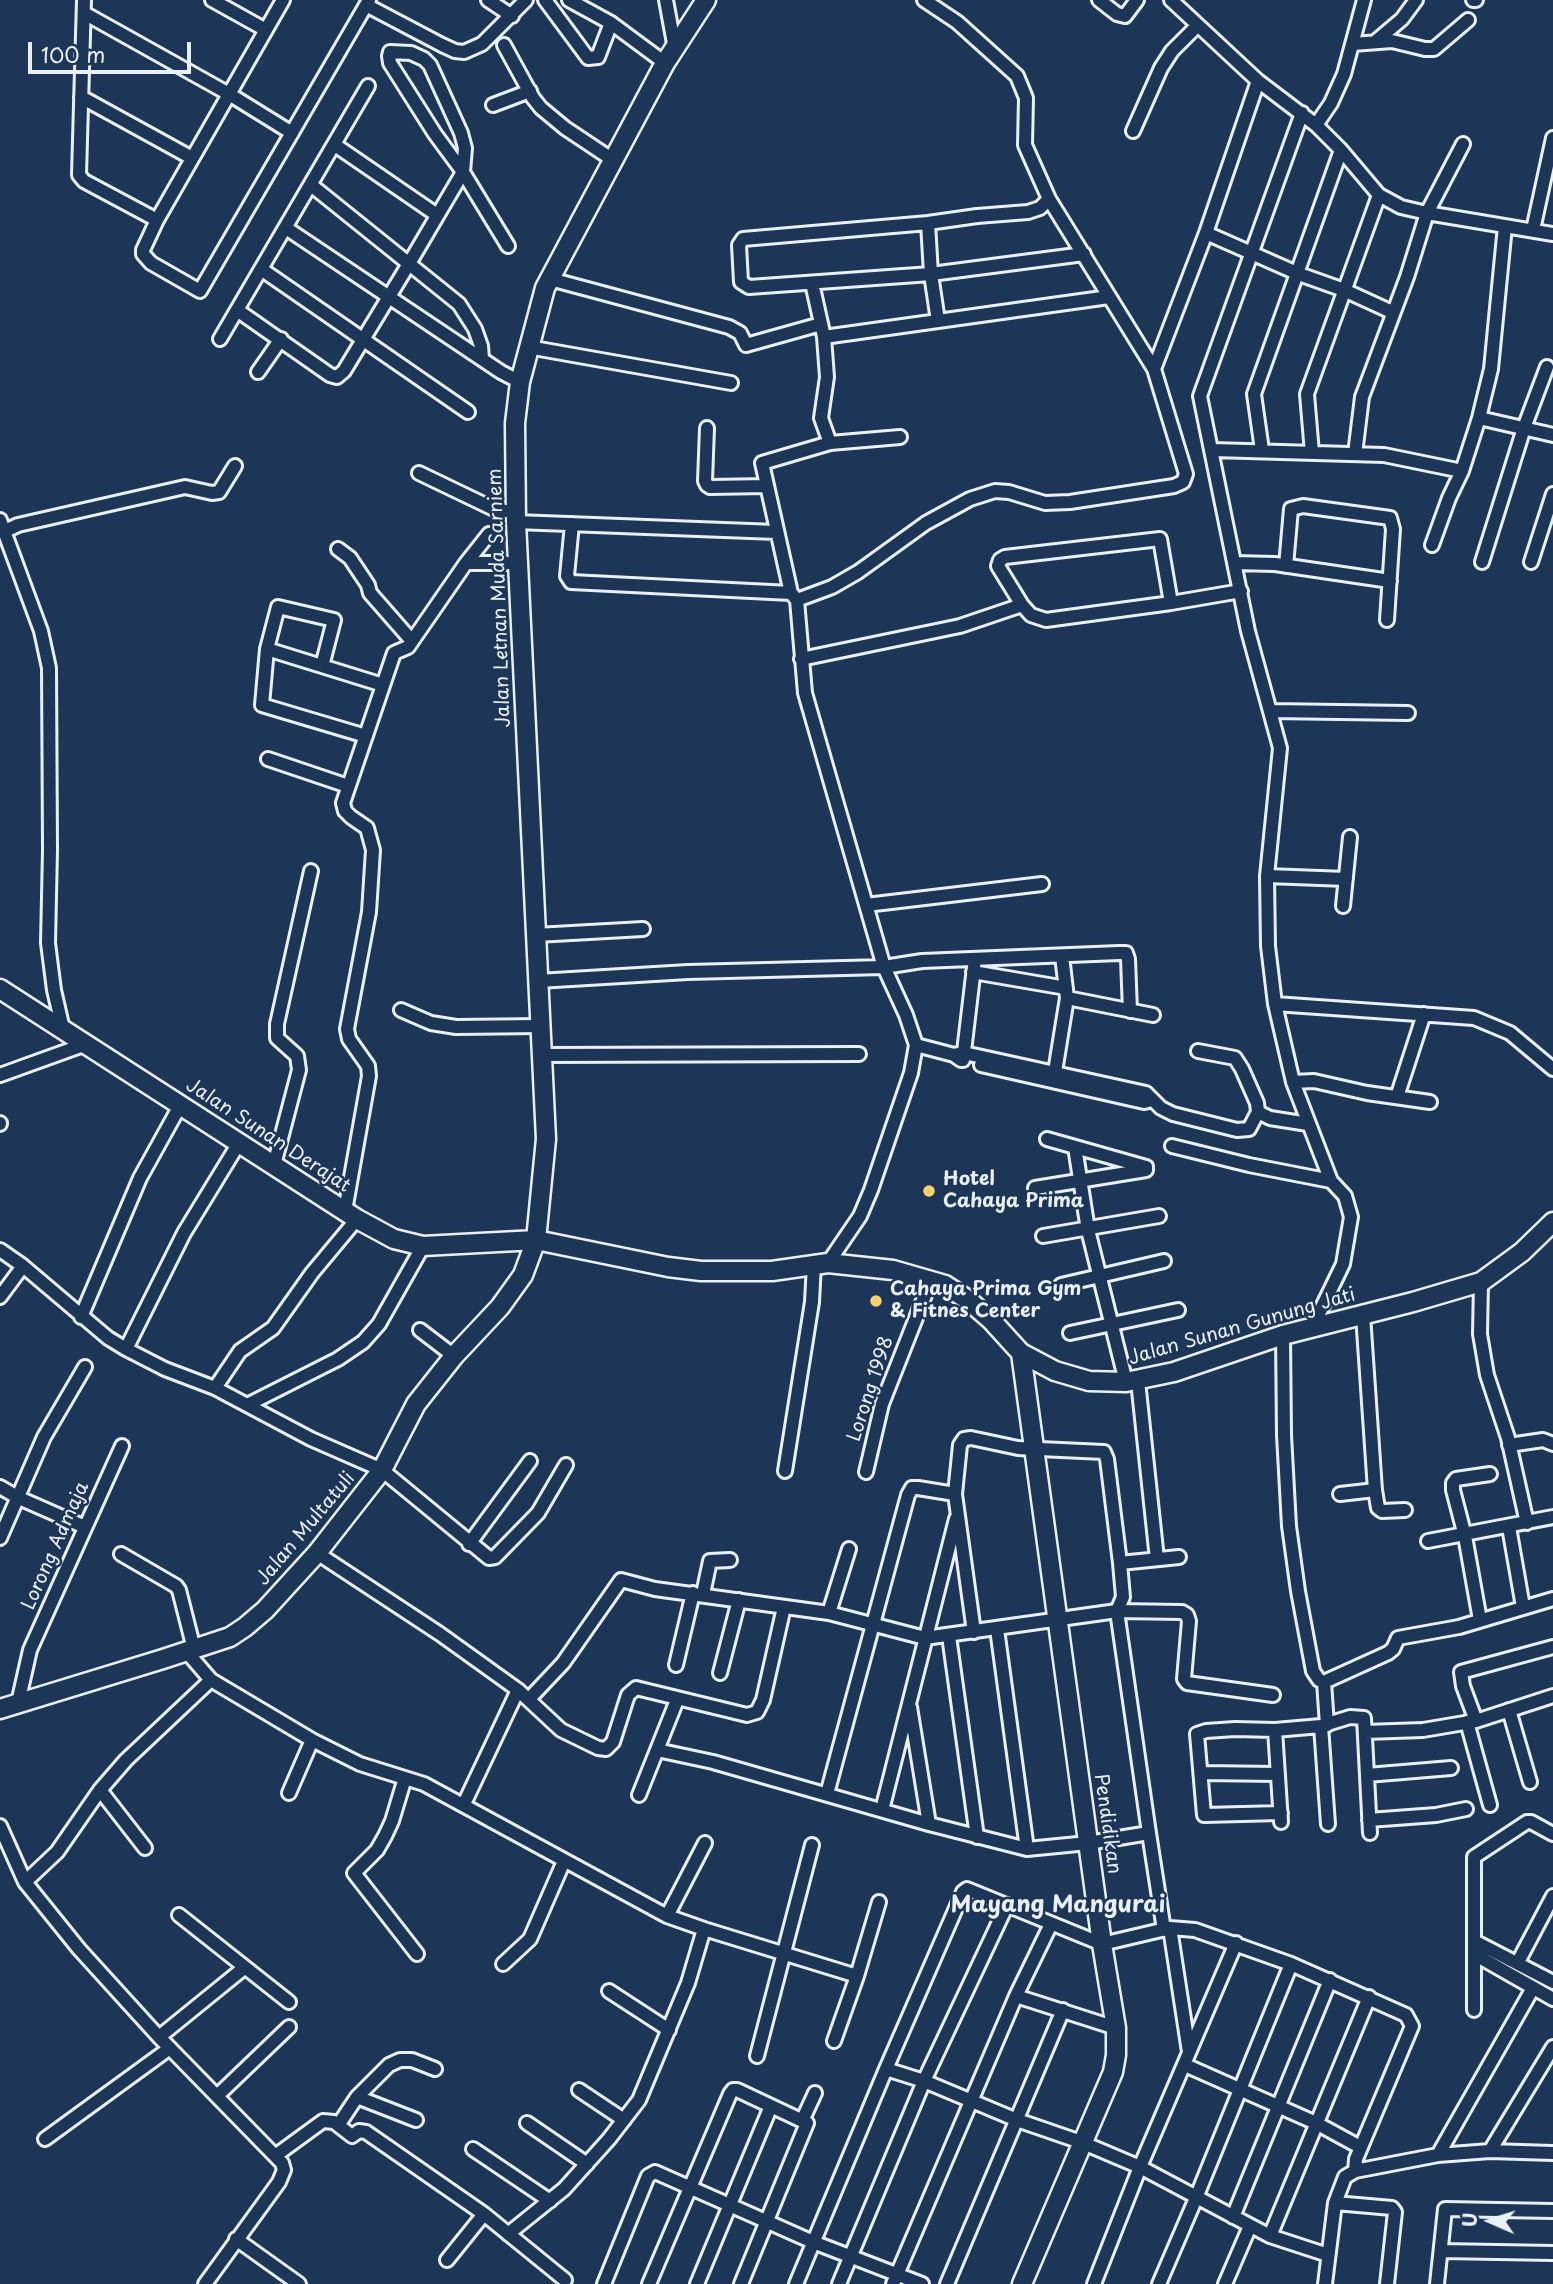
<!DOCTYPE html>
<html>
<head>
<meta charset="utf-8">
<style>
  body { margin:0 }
  #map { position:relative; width:1553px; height:2284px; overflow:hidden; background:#1d3557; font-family:"Playpen Sans",sans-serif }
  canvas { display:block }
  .north { position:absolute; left:1455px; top:2186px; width:70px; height:70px; -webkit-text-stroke:5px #1d3557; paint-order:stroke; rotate:273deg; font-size:19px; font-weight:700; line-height:28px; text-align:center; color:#e8f1f8 }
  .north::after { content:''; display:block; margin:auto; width:24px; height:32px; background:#e8f1f8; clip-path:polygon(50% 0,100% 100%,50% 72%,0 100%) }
  .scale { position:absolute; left:28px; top:42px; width:163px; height:32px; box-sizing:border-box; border:4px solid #e8f1f8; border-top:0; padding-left:9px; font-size:21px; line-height:24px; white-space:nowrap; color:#e8f1f8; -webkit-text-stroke:5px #1d3557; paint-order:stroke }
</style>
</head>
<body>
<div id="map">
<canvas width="1553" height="2284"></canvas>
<div class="north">U</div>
<div class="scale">100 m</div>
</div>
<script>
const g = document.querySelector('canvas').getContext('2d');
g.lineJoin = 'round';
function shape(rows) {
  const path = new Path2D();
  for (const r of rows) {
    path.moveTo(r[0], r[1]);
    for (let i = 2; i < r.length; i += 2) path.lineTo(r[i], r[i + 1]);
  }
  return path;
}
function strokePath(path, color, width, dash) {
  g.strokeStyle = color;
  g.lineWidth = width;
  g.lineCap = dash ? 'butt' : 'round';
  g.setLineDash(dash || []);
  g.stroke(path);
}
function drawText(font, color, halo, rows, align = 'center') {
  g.font = font + ' "Playpen Sans",sans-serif';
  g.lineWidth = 5;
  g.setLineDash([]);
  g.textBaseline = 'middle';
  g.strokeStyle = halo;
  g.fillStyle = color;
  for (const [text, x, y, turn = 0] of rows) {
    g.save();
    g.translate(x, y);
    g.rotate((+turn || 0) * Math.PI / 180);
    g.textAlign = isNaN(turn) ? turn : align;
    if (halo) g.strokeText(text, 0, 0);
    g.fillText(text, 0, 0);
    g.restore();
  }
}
const street = shape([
  [84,0,79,175,84,181,157,220],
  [212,0,266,30],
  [283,0,157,220,143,250,143,254,151,263,200,291,369,0],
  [488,0,512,16],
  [545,0,588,58,598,57,611,23],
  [569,0,611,23,665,63],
  [666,0,675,49],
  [1099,0,1117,14,1125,16,1137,0],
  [1171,0,1258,81,1316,125,1341,150,1379,195,1401,207,1427,213,1553,234],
  [1473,0,1476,0],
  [366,5,442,45,455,51,464,52,482,44,526,0],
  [84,13,229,94,292,133],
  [1376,41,1402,19,1416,0],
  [1353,44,1392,41,1425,49,1434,49,1468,20],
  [504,45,533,98,541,108,565,128,613,160],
  [81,97,192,158],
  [493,105,530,91],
  [1302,113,1200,396,1248,631,1280,748,1267,876,1268,946,1275,1004,1293,1082,1331,1181,1345,1196,1351,1217,1343,1264,1312,1328],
  [1316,125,1331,103,1344,74,1364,0],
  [1133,131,1161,68,1172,51,1198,25],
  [335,145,437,215],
  [311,185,459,304,475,329,481,346,482,359],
  [928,223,931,274,749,287,741,282,739,245,743,239,928,223,977,216,1028,212,1040,208,1049,199],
  [286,228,501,372,520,382],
  [1533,230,1553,138],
  [1206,233,1299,274,1344,290,1392,312],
  [261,269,468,412],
  [550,279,729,327,740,333,746,345,821,324],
  [812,283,824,337,827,377,821,418,830,443,762,463,791,593,797,600,805,693,884,967,906,1015,916,1045,911,1073,871,1190,860,1216,828,1263],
  [237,310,330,375,337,377,344,371,410,262,463,172,465,148,461,133,430,65,424,59,411,53,390,52,389,56,390,63,435,134,463,172,508,246],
  [938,321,931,274,1084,254],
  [824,337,1109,297],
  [220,339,368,86],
  [528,347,731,383],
  [1154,369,1206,233,1258,81],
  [258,372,281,339],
  [1479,418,1553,435],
  [707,428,705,481,707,485,710,487,767,486],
  [830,443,900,437],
  [1213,450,1384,455,1462,471],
  [1262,450,1254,394,1341,150],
  [1312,453,1307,394,1379,195],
  [1355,454,1362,397,1407,277,1427,213,1463,144],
  [419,473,496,510,516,512],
  [0,520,41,631,49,668,50,850,48,943,54,990,63,1029],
  [516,522,776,532],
  [572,524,567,576,571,582,791,593],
  [5,531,18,525,185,487,212,493,219,492,235,466],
  [1432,545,1449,498,1462,471,1479,418,1491,369,1505,226],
  [338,549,350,558,368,585,370,593,412,641],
  [1482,562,1524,428,1547,367],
  [1531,562,1553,494],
  [466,563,518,563],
  [1234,563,1275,564,1390,581],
  [1286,566,1291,509,1303,506,1390,518,1393,529,1387,620],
  [797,600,832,587,858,572,926,523,970,499,995,491,1009,492,1045,503,1070,502,1174,486,1183,482,1186,474,1154,369,1049,199,1025,145,1026,98,1017,76,957,22,924,0],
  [1171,603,1160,539,1005,557,1000,560,998,566,1022,605,1031,615,1046,620,1171,603,1241,591],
  [267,649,383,685],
  [801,659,960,626,1022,605],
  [322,666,334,620,278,607,267,649,262,705,366,736],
  [1271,711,1408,713],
  [268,759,348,786],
  [1267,876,1346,879],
  [866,905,1042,884],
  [1343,906,1350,837],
  [536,935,643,929],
  [973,972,1066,988],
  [538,981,688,972,884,967,922,961,1119,953,1126,953,1128,959,1130,1011],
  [1067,998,1153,1015],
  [1275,1004,1474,1018,1510,1033,1553,1069],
  [401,1010,431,1023,456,1027,541,1026],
  [916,1045,954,1055,961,1060],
  [541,1055,859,1054],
  [954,1055,964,1053,1146,1093,1161,1108,1173,1114,1237,1130,1249,1129,1258,1112,1257,1103,1242,1069,1235,1058,1198,1051],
  [963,1060,975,959],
  [981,1065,1144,1102,1152,1100],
  [0,1075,86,1044],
  [1054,1078,1067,998,1062,956],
  [1293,1082,1314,1081,1367,1093,1430,1102],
  [1397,1097,1424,1014],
  [1258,1112,1270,1118,1308,1124],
  [0,1123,0,1124],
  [1047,1139,1146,1167,1146,1169],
  [1172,1146,1249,1165,1331,1181],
  [1075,1147,1088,1230,1126,1382],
  [274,1165,299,1070,297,1056,277,1038,277,1024,311,871],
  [1035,1188,1146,1170],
  [345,1211,369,1076,368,1066,349,1039,347,1029,369,912,373,850,367,828,351,817,345,811,343,803,394,653,408,647,466,563,489,534],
  [1043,1236,1159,1216],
  [0,1250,23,1266,108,1338,126,1349,184,1233,239,1143],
  [1481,1282,1480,1334,1487,1375,1508,1438,1527,1523],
  [1061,1285,1164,1261],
  [0,1297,23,1266],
  [81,1317,140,1178,181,1104],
  [420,1330,454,1356],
  [1070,1333,1178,1310],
  [1283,1335,1284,1435,1289,1526,1298,1591,1313,1671,1319,1680,1324,1682,1327,1725],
  [126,1349,165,1369,215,1388,311,1439,382,1470,489,1558,495,1557,538,1513,566,1465],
  [1138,1381,1157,1559],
  [215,1388,240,1351,273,1328,312,1273,357,1219],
  [247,1405,338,1359,363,1342,379,1324,423,1246],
  [1509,1445,1543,1440,1553,1444],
  [785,1471,812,1302,814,1264],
  [866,1472,882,1404,931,1280],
  [0,1487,19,1498,85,1527],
  [1375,1490,1378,1508,1382,1511,1405,1510],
  [1340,1494,1375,1490,1363,1315],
  [1509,1527,1523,1607],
  [0,1538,44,1437,85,1367],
  [1428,1541,1553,1517],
  [469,1544,530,1461],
  [317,1553,440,1634,518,1690,561,1730,598,1748,606,1749,613,1742,628,1695,636,1688,747,1715,757,1712,763,1700,784,1607],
  [121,1554,176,1586,179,1590,194,1649],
  [1120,1563,1179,1557],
  [703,1594,710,1561,730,1560],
  [829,1613,849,1549],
  [1480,1620,1465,1536,1453,1490,1453,1483,1456,1479,1490,1474],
  [997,1629,1027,1849],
  [949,1636,977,1837],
  [186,1651,211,1680,312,1740,360,1764,424,1784,667,1916,704,1929,857,1976,879,1902],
  [676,1665,693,1593],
  [720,1673,739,1600],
  [1324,1682,1388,1653,1393,1649,1398,1638,1459,1627,1553,1599],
  [529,1699,563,1663,621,1580,655,1589,829,1613,925,1638,1117,1611,1182,1612,1187,1615,1189,1621,1184,1679,1187,1683,1273,1695],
  [18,1703,30,1650,122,1446],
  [910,1707,929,1824],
  [1509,1710,1530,1782],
  [1476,1721,1463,1686,1461,1672,1553,1647],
  [1467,1722,1490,1805],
  [1321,1726,1328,1824],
  [1275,1730,1281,1822],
  [1365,1732,1423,1730,1476,1721,1553,1696],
  [657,1750,713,1762,929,1824,1027,1849,1088,1843,1149,1833,1117,1611,1123,1597,1120,1563,1107,1459,1104,1452,1018,1448,971,1438,964,1439,960,1445,955,1494,974,1632],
  [1201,1773,1278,1774],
  [1367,1775,1451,1768],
  [405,1778,392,1821,385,1836,377,1850,354,1873,417,1954],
  [100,1790,145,1848],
  [289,1793,312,1740],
  [827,1794,908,1495,912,1488,918,1488,955,1494],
  [639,1795,677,1700],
  [464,1804,518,1690],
  [882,1810,956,1519],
  [1281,1813,1204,1815,1197,1734,1206,1731,1235,1729,1275,1730,1321,1726,1350,1717,1364,1718,1370,1833],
  [1369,1820,1436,1815,1466,1809],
  [0,1826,25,1882,79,1949,159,2037,282,2163,284,2170,279,2182,205,2284],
  [1149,1833,1164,1930],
  [25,1882,57,1852,100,1790,126,1760,211,1680],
  [179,1915,289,2002],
  [667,1916,705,1843],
  [1170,1928,1189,2052],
  [1474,1941,1553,1982],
  [1474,1954,1553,1999],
  [1518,1962,1553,1896],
  [503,1964,530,1939,564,1861],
  [609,1991,669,2030],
  [1016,1996,1116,2028],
  [1474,2010,1474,1857,1527,1822,1531,1822,1553,1834],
  [159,2037,244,1968],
  [834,2041,857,1976],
  [757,2056,812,1845],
  [1185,2065,1316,2123,1360,2147],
  [886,2069,924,2081,1017,2120,1081,2142,1140,2167,1270,2236,1328,2255],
  [579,2090,624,2120],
  [217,2096,289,2027],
  [357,2097,416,2120],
  [803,2119,815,2093],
  [527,2123,587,2164],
  [339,2124,357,2097,389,2065,400,2060,412,2060,435,2069],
  [45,2139,170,2048],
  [473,2149,550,2201],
  [1490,2151,1553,2047],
  [1438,2155,1533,1988],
  [275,2156,323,2121,334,2122,352,2136,359,2131,366,2132,484,2214,565,2280],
  [1335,2203,1392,2208,1395,2212,1387,2284],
  [1233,2217,1330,1980],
  [508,2234,564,2189,609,2139,639,2100,688,1983,704,1929],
  [1270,2236,1369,1997],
  [236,2239,299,2284],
  [1441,2251,1553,2253],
  [447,2260,484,2214],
  [604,2284,648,2176,655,2172,813,2242,922,2284],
  [649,2284,730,2094,733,2090,737,2090,807,2123,741,2284],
  [697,2284,771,2106],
  [796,2284,886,2069,963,1892,967,1889,1102,1944,1170,1928,1195,1930,1291,1964,1406,2015,1412,2026,1356,2159,1355,2171],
  [839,2284,924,2081,1007,1905],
  [893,2284,1016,1996,1051,1924],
  [947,2284,1063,2010],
  [1094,2284,1140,2167,1236,1943],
  [1159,2284,1196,2198,1291,1964],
  [1225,2284,1250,2226],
  [1325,2284,1335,2203,1345,2177,1355,2171,1438,2155,1490,2151,1553,2153],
  [1437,2284,1445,2209,1553,2211]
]);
const secondary = shape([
  [0,989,357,1219,394,1239,423,1246,536,1240,668,1267,701,1271,772,1271,828,1263,893,1270,945,1285,968,1300,991,1320,1021,1353,1055,1371,1089,1381,1126,1382,1174,1372,1283,1335,1413,1302,1481,1282,1522,1252,1553,1222],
  [1021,1353,1102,1944,1116,2028,1116,2055,1113,2072,1022,2284],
  [0,1709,163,1659,230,1637,245,1627,265,1610,317,1553,382,1470,416,1404,454,1356,500,1307,523,1275,536,1240,546,1139,516,522,515,423,520,382,545,288,665,63,706,0]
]);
const markers = [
  [929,1191,7,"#ffd166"],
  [876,1301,7,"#ffd166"]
];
const streetNames = [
  ["Jalan Letnan Muda Sarniem",500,598,-92],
  ["Jalan Sunan Derajat",268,1136,33],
  ["Jalan Sunan Gunung Jati",1242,1327,-16],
  ["Lorong 1998",871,1389,-72],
  ["Jalan Multatuli",306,1529,-50],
  ["Lorong Admaja",56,1546,-66],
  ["Pendidikan",1107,1824,82]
];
const poiNames = [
  ["Hotel",943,1180],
  ["Cahaya Prima",943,1202],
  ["Cahaya Prima Gym",890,1290],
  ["& Fitnes Center",890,1312]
];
const quarterNames = [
  ["Mayang Mangurai",1058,1906]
];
strokePath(street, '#e8f1f8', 18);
strokePath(secondary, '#e8f1f8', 23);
strokePath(street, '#1d3557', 12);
strokePath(secondary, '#1d3557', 18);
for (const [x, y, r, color] of markers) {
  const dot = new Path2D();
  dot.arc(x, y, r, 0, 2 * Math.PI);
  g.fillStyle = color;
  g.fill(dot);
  strokePath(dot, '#1d3557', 2.5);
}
drawText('19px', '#e8f1f8', '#1d3557', streetNames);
drawText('bold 19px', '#e8f1f8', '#1d3557', poiNames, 'left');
drawText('bold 23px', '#e8f1f8', '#1d3557', quarterNames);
</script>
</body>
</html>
